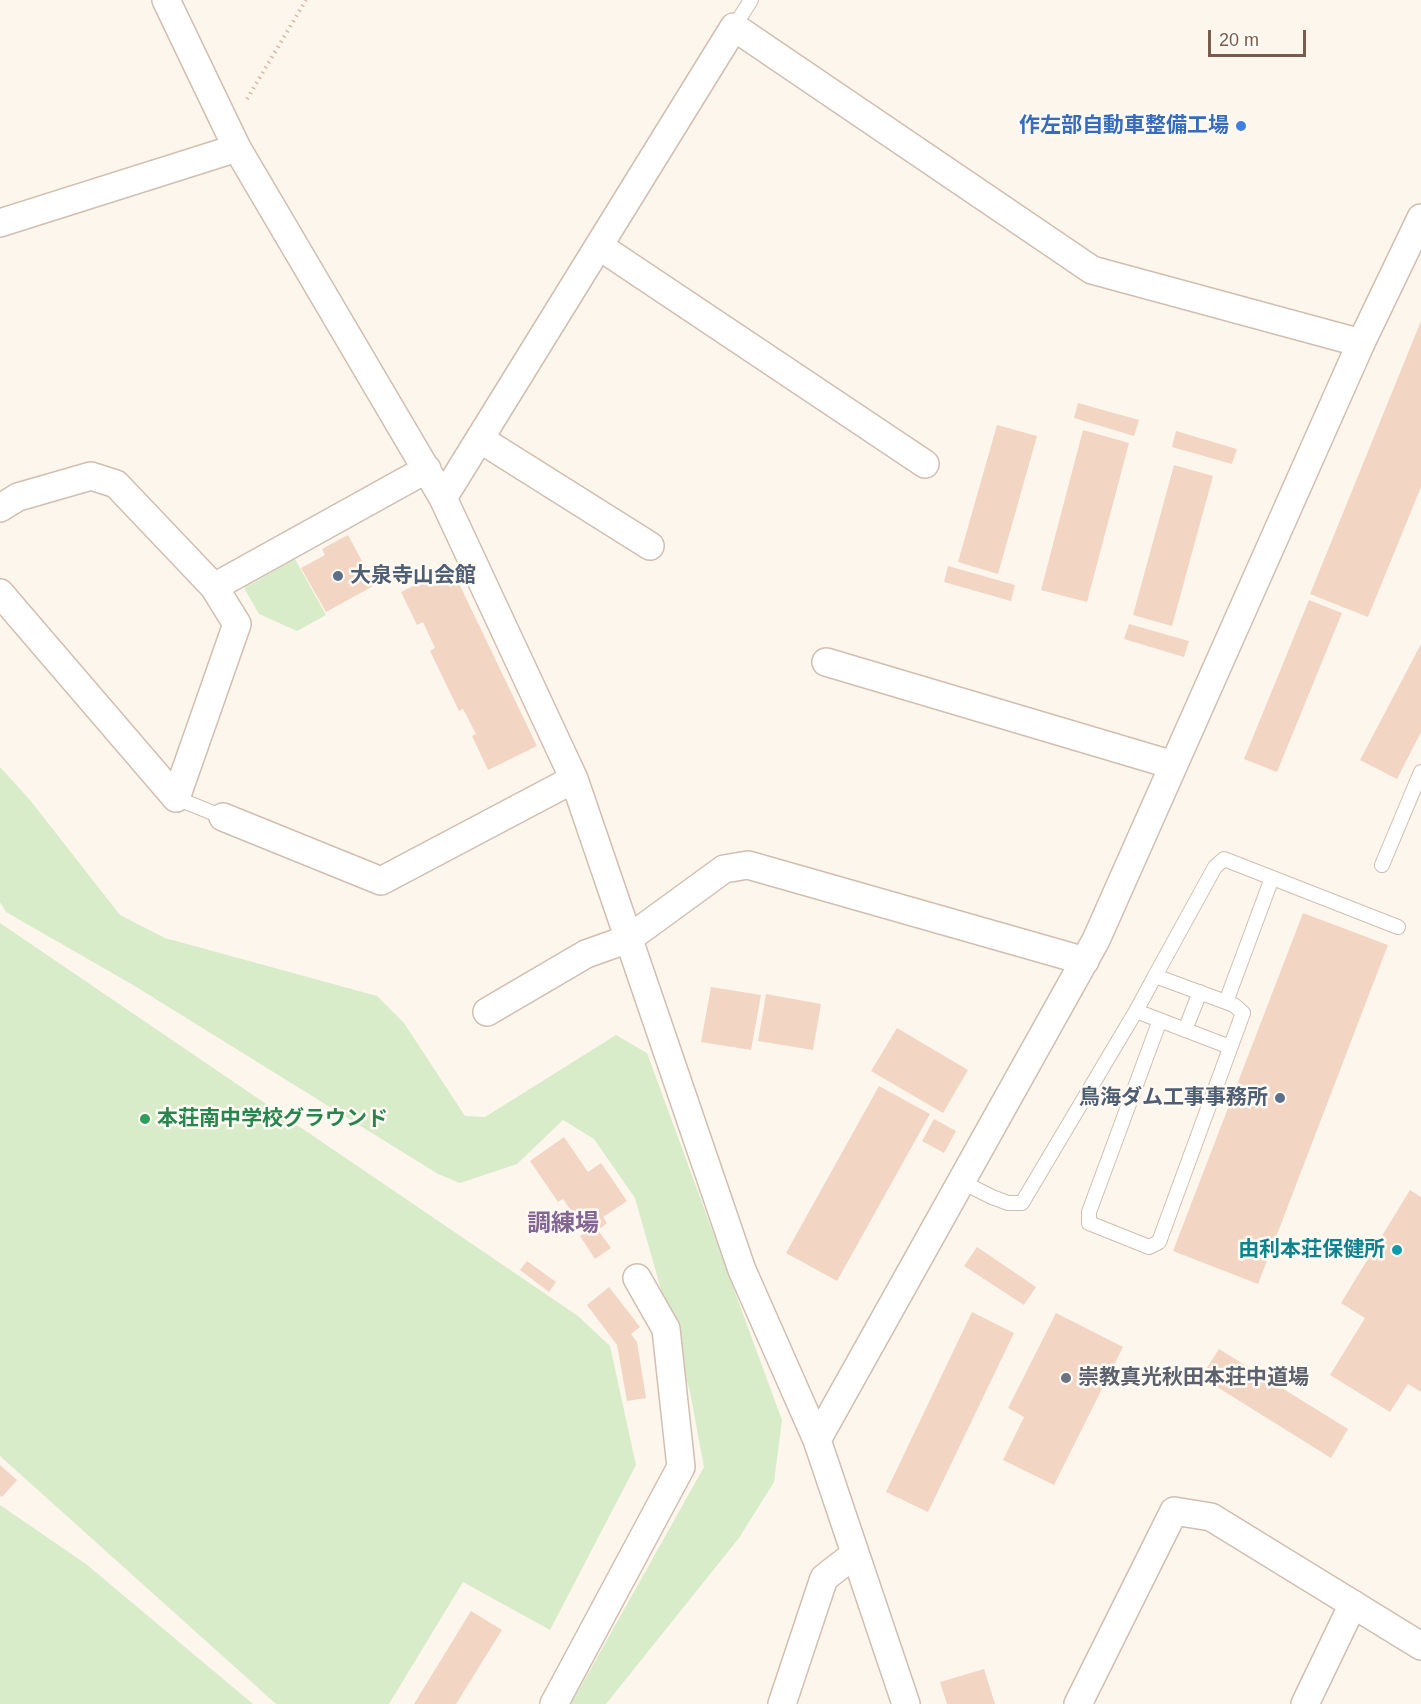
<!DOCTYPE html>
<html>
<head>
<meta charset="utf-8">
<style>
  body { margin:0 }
  #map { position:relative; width:1421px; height:1704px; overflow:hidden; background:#fdf6ec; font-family:Helvetica,sans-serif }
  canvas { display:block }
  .scale { position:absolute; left:1208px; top:30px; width:98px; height:27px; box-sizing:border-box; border:3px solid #7a5c4d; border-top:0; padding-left:8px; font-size:18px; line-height:21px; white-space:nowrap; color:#7a5c4d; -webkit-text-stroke:4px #fffaf3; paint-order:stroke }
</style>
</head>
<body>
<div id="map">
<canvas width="1421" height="1704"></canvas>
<div class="scale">20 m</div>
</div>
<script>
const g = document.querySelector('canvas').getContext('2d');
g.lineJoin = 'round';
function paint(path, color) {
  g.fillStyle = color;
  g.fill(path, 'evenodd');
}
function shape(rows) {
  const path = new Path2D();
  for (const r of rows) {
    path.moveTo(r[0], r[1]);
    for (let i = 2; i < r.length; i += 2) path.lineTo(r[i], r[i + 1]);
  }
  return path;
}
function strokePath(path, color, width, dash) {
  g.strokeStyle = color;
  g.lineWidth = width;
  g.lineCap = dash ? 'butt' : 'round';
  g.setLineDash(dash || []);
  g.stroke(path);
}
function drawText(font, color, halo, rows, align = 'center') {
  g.font = font + ' Helvetica,"Noto Sans JP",sans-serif';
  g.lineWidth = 5;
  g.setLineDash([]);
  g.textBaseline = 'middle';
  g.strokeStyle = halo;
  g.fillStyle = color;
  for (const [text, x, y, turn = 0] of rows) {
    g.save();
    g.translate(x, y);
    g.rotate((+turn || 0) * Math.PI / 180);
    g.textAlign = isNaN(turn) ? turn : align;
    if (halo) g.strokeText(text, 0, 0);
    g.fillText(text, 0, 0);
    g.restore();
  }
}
const green = shape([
  [295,559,326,615,297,631,259,614,244,588],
  [0,767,30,800,120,915,165,938,377,996,404,1023,465,1116,485,1117,616,1035,647,1053,782,1420,774,1482,739,1538,606,1704,571,1704,704,1467,690,1392,635,1198,594,1139,563,1120,517,1164,460,1183,438,1174,133,985,6,912,0,902],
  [0,923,578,1316,610,1346,636,1465,550,1630,463,1582,389,1704,276,1704,0,1456],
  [0,1505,86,1564,253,1704,0,1704]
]);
const building = shape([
  [1421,321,1421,487,1368,617,1310,594],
  [1078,403,1139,420,1134,436,1074,418],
  [997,425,1037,436,998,574,958,562],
  [1083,430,1129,443,1087,602,1041,590],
  [1176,431,1237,449,1232,464,1172,447],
  [1174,465,1213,476,1172,626,1133,615],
  [348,535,375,585,326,612,301,568,325,555,322,549],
  [948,566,1015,585,1011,601,944,582],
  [451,567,537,746,488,770,472,736,476,734,463,709,459,711,430,651,435,648,423,622,417,625,401,592],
  [1309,600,1342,613,1277,772,1244,759],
  [1129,624,1189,641,1184,657,1124,639],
  [1421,644,1421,732,1397,779,1360,760],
  [1303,913,1388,945,1258,1284,1173,1251],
  [711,987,761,995,751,1050,701,1042],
  [766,994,821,1004,813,1050,758,1041],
  [897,1028,968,1070,943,1113,871,1071],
  [879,1086,930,1114,837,1281,786,1253],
  [934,1119,956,1131,944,1153,922,1141],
  [564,1137,588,1172,601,1163,627,1201,603,1217,607,1223,598,1230,611,1248,595,1259,580,1236,586,1232,563,1199,558,1202,530,1161],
  [1410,1190,1421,1197,1421,1392,1408,1384,1390,1412,1330,1375,1365,1318,1341,1303],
  [977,1247,1036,1287,1024,1305,964,1266],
  [527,1261,556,1282,549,1292,520,1270],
  [609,1287,640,1327,631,1334,637,1342,646,1398,627,1401,617,1345,587,1305],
  [972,1312,1014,1333,928,1512,886,1492],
  [1056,1313,1123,1347,1054,1485,1003,1460,1024,1417,1008,1408],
  [1219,1349,1348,1429,1331,1458,1201,1377],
  [0,1465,17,1480,2,1497,0,1496],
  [471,1611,502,1630,456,1704,414,1704],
  [984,1669,995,1704,947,1704,940,1682]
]);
const path = shape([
  [247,99,306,0]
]);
const service = shape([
  [734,27,751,0],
  [176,798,223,817],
  [1382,865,1421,772],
  [1155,976,1215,867,1224,859,1398,927],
  [1226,1002,1272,878],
  [1136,1011,1230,1047],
  [1185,1030,1200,992],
  [962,1182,992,1197,1008,1203,1022,1203,1136,1011,1155,976,1234,1005,1243,1013,1159,1242,1149,1247,1089,1223,1089,1212,1160,1020]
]);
const minor = shape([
  [166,0,237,148,443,498,574,779,742,1270,817,1440,906,1704],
  [0,223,237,148],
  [599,246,925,464],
  [480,439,650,546],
  [443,498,734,27,1092,270,1361,343],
  [0,508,18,497,91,476,116,484,214,587,427,469],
  [0,593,176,798,237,624,214,587],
  [826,662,1173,765],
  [223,817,381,881,574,779],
  [487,1012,586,954,628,939,724,869,748,865,1085,961],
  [817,1440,1096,940,1361,343,1421,218],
  [554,1704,681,1467,666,1329,637,1278],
  [782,1704,824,1578,855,1554],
  [1078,1704,1174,1511,1211,1517,1421,1646],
  [1305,1704,1353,1604]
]);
const markers = [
  [1241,126,6,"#3f7fe0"],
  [338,576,6,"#5c6f8a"],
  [1280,1098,6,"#5c6f8a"],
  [145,1119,6,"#2e9e5b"],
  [1397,1250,6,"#0f9aa8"],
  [1066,1378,6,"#6b7280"]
];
const shopNames = [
  ["作左部自動車整備工場",1229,126]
];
const serviceNames = [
  ["大泉寺山会館",350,576],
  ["鳥海ダム工事事務所",1268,1098,"right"]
];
const leisureNames = [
  ["本荘南中学校グラウンド",157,1119]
];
const cultureNames = [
  ["由利本荘保健所",1385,1250]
];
const worshipNames = [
  ["崇教真光秋田本荘中道場",1078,1378]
];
const quarterNames = [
  ["調練場",563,1224]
];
paint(green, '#d8ecc9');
paint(building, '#f3d5c3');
strokePath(service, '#d1beb0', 16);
strokePath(minor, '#d1beb0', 30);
strokePath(path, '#d9b8a5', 4, [1.5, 4.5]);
strokePath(service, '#fff', 14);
strokePath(minor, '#fff', 27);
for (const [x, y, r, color] of markers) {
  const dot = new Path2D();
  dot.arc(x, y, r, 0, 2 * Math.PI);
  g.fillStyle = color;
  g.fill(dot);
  strokePath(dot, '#fffaf3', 2);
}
drawText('bold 21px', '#366cbe', '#fffaf3', shopNames, 'right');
drawText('bold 21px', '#4e5e75', '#fffaf3', serviceNames, 'left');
drawText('bold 21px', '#27864d', '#fffaf3', leisureNames, 'left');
drawText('bold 21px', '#0d838f', '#fffaf3', cultureNames, 'right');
drawText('bold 21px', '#5b616d', '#fffaf3', worshipNames, 'left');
drawText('bold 24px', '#846695', '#fffaf3', quarterNames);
</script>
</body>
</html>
